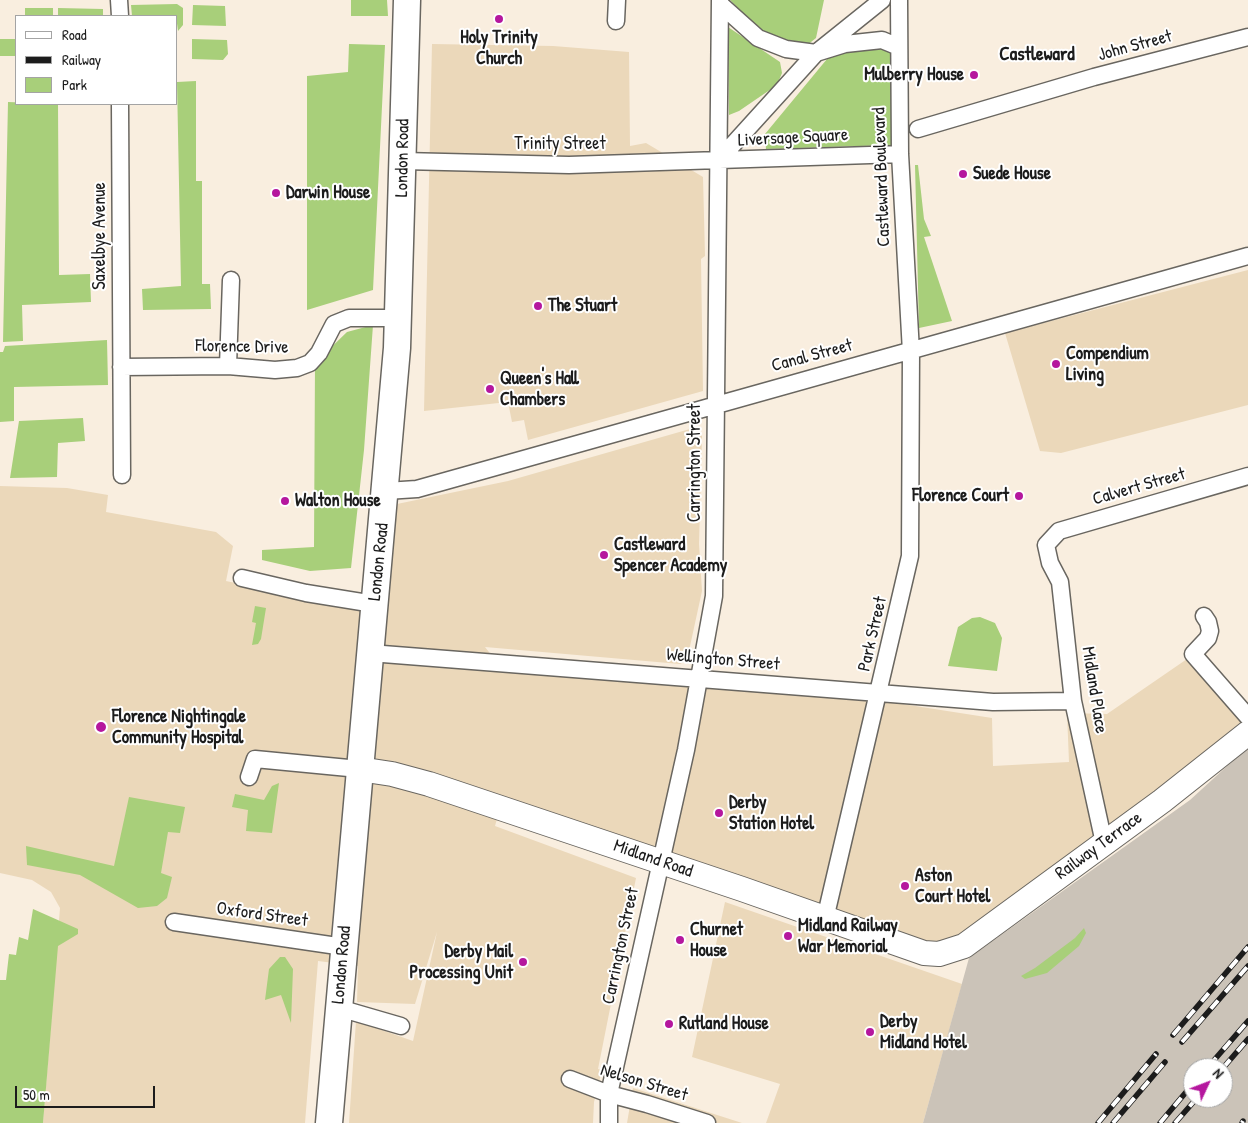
<!DOCTYPE html>
<html>
<head>
<meta charset="utf-8">
<style>
  body { margin:0 }
  #map { position:relative; width:1248px; height:1123px; overflow:hidden; background:#f9eedf; font-family:"Patrick Hand",sans-serif }
  canvas { display:block }
  .legend { position:absolute; left:15px; top:15px; width:162px; height:90px; box-sizing:border-box; background:#fff; border:1px solid #a4a4a4; margin:0; padding:6px 9px; list-style:none; font-size:15px; color:#1c1c1c }
  .legend li { display:flex; align-items:center; gap:10px; height:25px }
  .legend b { width:25px; border:1px solid #a4a4a4 }
  .north { position:absolute; left:1183px; top:1058px; width:50px; height:50px; box-sizing:border-box; background:#fff; border:1px solid #a4a4a4; border-radius:50%; rotate:47deg; font-size:14px; font-weight:700; line-height:20px; text-align:center; color:#1c1c1c }
  .north::after { content:''; display:block; margin:auto; width:18px; height:22px; background:#b5179e; clip-path:polygon(50% 0,100% 100%,50% 72%,0 100%) }
  .scale { position:absolute; left:15px; top:1086px; width:140px; height:22px; box-sizing:border-box; border:2px solid #1c1c1c; border-top:0; padding-left:6px; font-size:15px; line-height:18px; white-space:nowrap; color:#1c1c1c; -webkit-text-stroke:4px #fff; paint-order:stroke }
</style>
</head>
<body>
<div id="map">
<canvas width="1248" height="1123"></canvas>
<ul class="legend">
<li><b style="height:6px;background:#fff"></b>Road</li>
<li><b style="height:6px;background:#1c1c1c"></b>Railway</li>
<li><b style="height:14px;background:#a8cf7a"></b>Park</li>
</ul>
<div class="north">N</div>
<div class="scale">50 m</div>
</div>
<script>
const g = document.querySelector('canvas').getContext('2d');
g.lineJoin = 'round';
function paint(path, color) {
  g.fillStyle = color;
  g.fill(path, 'evenodd');
}
function shape(rows) {
  const path = new Path2D();
  for (const r of rows) {
    path.moveTo(r[0], r[1]);
    for (let i = 2; i < r.length; i += 2) path.lineTo(r[i], r[i + 1]);
  }
  return path;
}
function strokePath(path, color, width, dash) {
  g.strokeStyle = color;
  g.lineWidth = width;
  g.lineCap = dash ? 'butt' : 'round';
  g.setLineDash(dash || []);
  g.stroke(path);
}
function drawText(font, color, halo, rows, align = 'center') {
  g.font = font + ' "Patrick Hand",sans-serif';
  g.lineWidth = 4;
  g.setLineDash([]);
  g.textBaseline = 'middle';
  g.strokeStyle = halo;
  g.fillStyle = color;
  for (const [text, x, y, turn = 0] of rows) {
    g.save();
    g.translate(x, y);
    g.rotate((+turn || 0) * Math.PI / 180);
    g.textAlign = isNaN(turn) ? turn : align;
    if (halo) g.strokeText(text, 0, 0);
    g.fillText(text, 0, 0);
    g.restore();
  }
}
const built = shape([
  [432,44,553,46,629,52,630,146,646,143,703,177,705,256,701,259,703,391,528,440,524,420,512,422,508,402,424,411],
  [1248,270,1248,405,1061,453,1040,451,1005,333],
  [690,429,697,429,702,436,699,544,702,591,687,660,680,664,485,647,500,666,883,701,992,718,993,766,1069,762,1067,713,1107,714,1187,659,1243,724,946,954,500,808,495,826,636,878,598,1069,602,1070,594,1102,593,1123,349,1123,356,1021,413,1041,437,932,415,1004,357,1002,358,966,318,961,305,1123,43,1123,60,908,51,892,32,880,0,873,0,486,67,488,108,495,106,512,216,532,233,546,226,581,386,615,397,504,508,481],
  [725,902,962,984,923,1123,766,1123,780,1084,692,1057],
  [633,1088,742,1123,627,1123]
]);
const industrial = shape([
  [1248,747,1248,1123,923,1123,969,958,1190,800],
  [1193,1068,1223,1068,1223,1098,1193,1098]
]);
const green = shape([
  [351,0,387,0,388,16,351,16],
  [730,0,824,0,816,38,806,46,762,32],
  [177,4,183,8,183,25,178,31,176,16,132,16,131,5],
  [193,5,225,6,226,26,192,25],
  [25,8,53,8,53,16,25,16],
  [58,8,103,9,103,16,58,16],
  [728,27,780,62,782,73,777,85,739,111,729,115],
  [0,39,15,39,15,56,0,56],
  [192,39,227,40,228,54,223,60,192,59],
  [349,44,385,45,373,290,307,310,307,76,348,72],
  [892,46,893,145,766,149,765,134,827,59,845,48],
  [196,81,196,181,202,181,202,284,210,284,211,309,143,310,142,289,181,286,177,82],
  [8,102,58,104,59,275,90,274,91,302,22,305,23,341,3,342],
  [915,165,918,165,924,219,931,236,924,237,952,321,919,328],
  [373,325,364,450,351,568,310,571,262,560,262,550,314,547,315,363,347,332],
  [107,340,108,385,14,387,14,421,0,422,0,352,3,352,5,346],
  [83,418,85,441,58,443,57,477,10,478,19,421],
  [255,606,266,608,261,639,258,644,252,645,256,623,252,622],
  [980,617,995,623,1002,638,997,671,948,666,958,627,972,618],
  [279,783,272,833,246,831,248,810,232,807,235,794,264,800,272,786],
  [129,797,185,807,180,833,168,832,161,873,172,877,167,898,157,906,138,908,80,875,27,865,26,846,114,866],
  [33,909,78,929,78,934,58,946,43,1123,0,1123,0,980,6,980,9,954,16,955,19,937,28,940],
  [1084,928,1086,933,1079,946,1047,973,1025,979,1021,976,1035,968,1075,938],
  [280,957,285,957,293,969,291,1023,281,995,265,1000,269,969]
]);
const street = shape([
  [119,0,120,16],
  [720,4,758,38,786,49,816,53,845,44,882,40,899,47],
  [616,21,617,0],
  [120,104,122,475],
  [918,129,1094,77,1248,37],
  [403,161,569,165,900,154],
  [718,161,816,53,882,0],
  [228,366,231,280],
  [121,367,228,366,275,370,297,368,310,363,319,353,334,324,349,318,398,318],
  [386,491,417,489,1248,256],
  [242,578,306,593,374,604],
  [1204,616,1208,622,1210,631,1208,638,1193,654,1248,717],
  [370,653,993,702,1073,701],
  [249,777,255,759,359,769],
  [1104,843,1073,701,1060,582,1050,563,1046,545,1059,531,1248,476],
  [825,919,910,556,911,352,900,154,899,0],
  [174,922,344,947],
  [339,1008,401,1026],
  [570,1079,609,1094,647,1104,707,1123],
  [609,1123,609,1094,686,750,714,596,720,0]
]);
const secondary = shape([
  [359,769,392,774,429,784,742,889,924,953,939,954,964,946,1162,801,1248,733]
]);
const primary = shape([
  [329,1123,397,348,407,0]
]);
const rail = shape([
  [1173,1035,1248,947],
  [1182,1042,1248,966],
  [1209,1066,1248,1021],
  [1223,1068,1248,1039],
  [1098,1123,1156,1054],
  [1113,1123,1165,1062],
  [1160,1123,1192,1085],
  [1175,1123,1197,1098],
  [1242,1123,1243,1121]
]);
const markers = [
  [499,19,5,"#b5179e"],
  [974,75,5,"#b5179e"],
  [963,174,5,"#b5179e"],
  [276,193,5,"#b5179e"],
  [538,306,5,"#b5179e"],
  [1056,364,5,"#b5179e"],
  [490,389,5,"#b5179e"],
  [1019,496,5,"#b5179e"],
  [285,501,5,"#b5179e"],
  [604,555,5,"#b5179e"],
  [101,727,6,"#b5179e"],
  [719,813,5,"#b5179e"],
  [905,886,5,"#b5179e"],
  [788,936,5,"#b5179e"],
  [680,940,5,"#b5179e"],
  [523,962,5,"#b5179e"],
  [669,1024,5,"#b5179e"],
  [870,1032,5,"#b5179e"]
];
const poiNames = [
  ["Holy Trinity",499,38,"center"],
  ["Church",499,59,"center"],
  ["Mulberry House",964,75,"right"],
  ["Suede House",973,174],
  ["Darwin House",286,193],
  ["The Stuart",548,306],
  ["Compendium",1066,354],
  ["Living",1066,375],
  ["Queen's Hall",500,379],
  ["Chambers",500,400],
  ["Florence Court",1009,496,"right"],
  ["Walton House",295,501],
  ["Castleward",614,545],
  ["Spencer Academy",614,566],
  ["Florence Nightingale",112,717],
  ["Community Hospital",112,738],
  ["Derby",729,803],
  ["Station Hotel",729,824],
  ["Aston",915,876],
  ["Court Hotel",915,897],
  ["Midland Railway",798,926],
  ["War Memorial",798,947],
  ["Churnet",690,930],
  ["House",690,951],
  ["Derby Mail",513,952,"right"],
  ["Processing Unit",513,973,"right"],
  ["Derby",880,1022],
  ["Midland Hotel",880,1043],
  ["Rutland House",679,1024]
];
const streetNames = [
  ["John Street",1135,46,-15],
  ["Liversage Square",793,138,-3],
  ["Trinity Street",560,144],
  ["London Road",403,158,-89],
  ["Castleward Boulevard",882,177,-92],
  ["Saxelbye Avenue",100,236,-90],
  ["Florence Drive",242,347,1],
  ["Canal Street",812,356,-15],
  ["Carrington Street",695,463,-90],
  ["Calvert Street",1139,487,-16],
  ["London Road",379,562,-84],
  ["Park Street",873,634,-77],
  ["Wellington Street",723,660,5],
  ["Midland Place",1094,690,81],
  ["Railway Terrace",1099,846,-36],
  ["Midland Road",653,859,19],
  ["Oxford Street",262,915,8],
  ["Carrington Street",621,946,-78],
  ["London Road",342,965,-85],
  ["Nelson Street",644,1083,17]
];
const neighbourhoodNames = [
  ["Castleward",1037,55]
];
paint(built, '#ebd8ba');
paint(industrial, '#cbc3b8');
paint(green, '#a8cf7a');
strokePath(street, '#696660', 19);
strokePath(secondary, '#696660', 26);
strokePath(primary, '#696660', 29);
strokePath(street, '#fff', 16);
strokePath(secondary, '#fff', 24);
strokePath(primary, '#fff', 26);
strokePath(rail, '#1c1c1c', 5.5);
strokePath(rail, '#fff', 4, [11]);
for (const [x, y, r, color] of markers) {
  const dot = new Path2D();
  dot.arc(x, y, r, 0, 2 * Math.PI);
  g.fillStyle = color;
  g.fill(dot);
  strokePath(dot, '#fff', 2);
}
drawText('bold 18px', '#1c1c1c', '#fff', poiNames, 'left');
drawText('18px', '#1c1c1c', '#fff', streetNames);
drawText('bold 19px', '#1c1c1c', '#fff', neighbourhoodNames);
</script>
</body>
</html>
